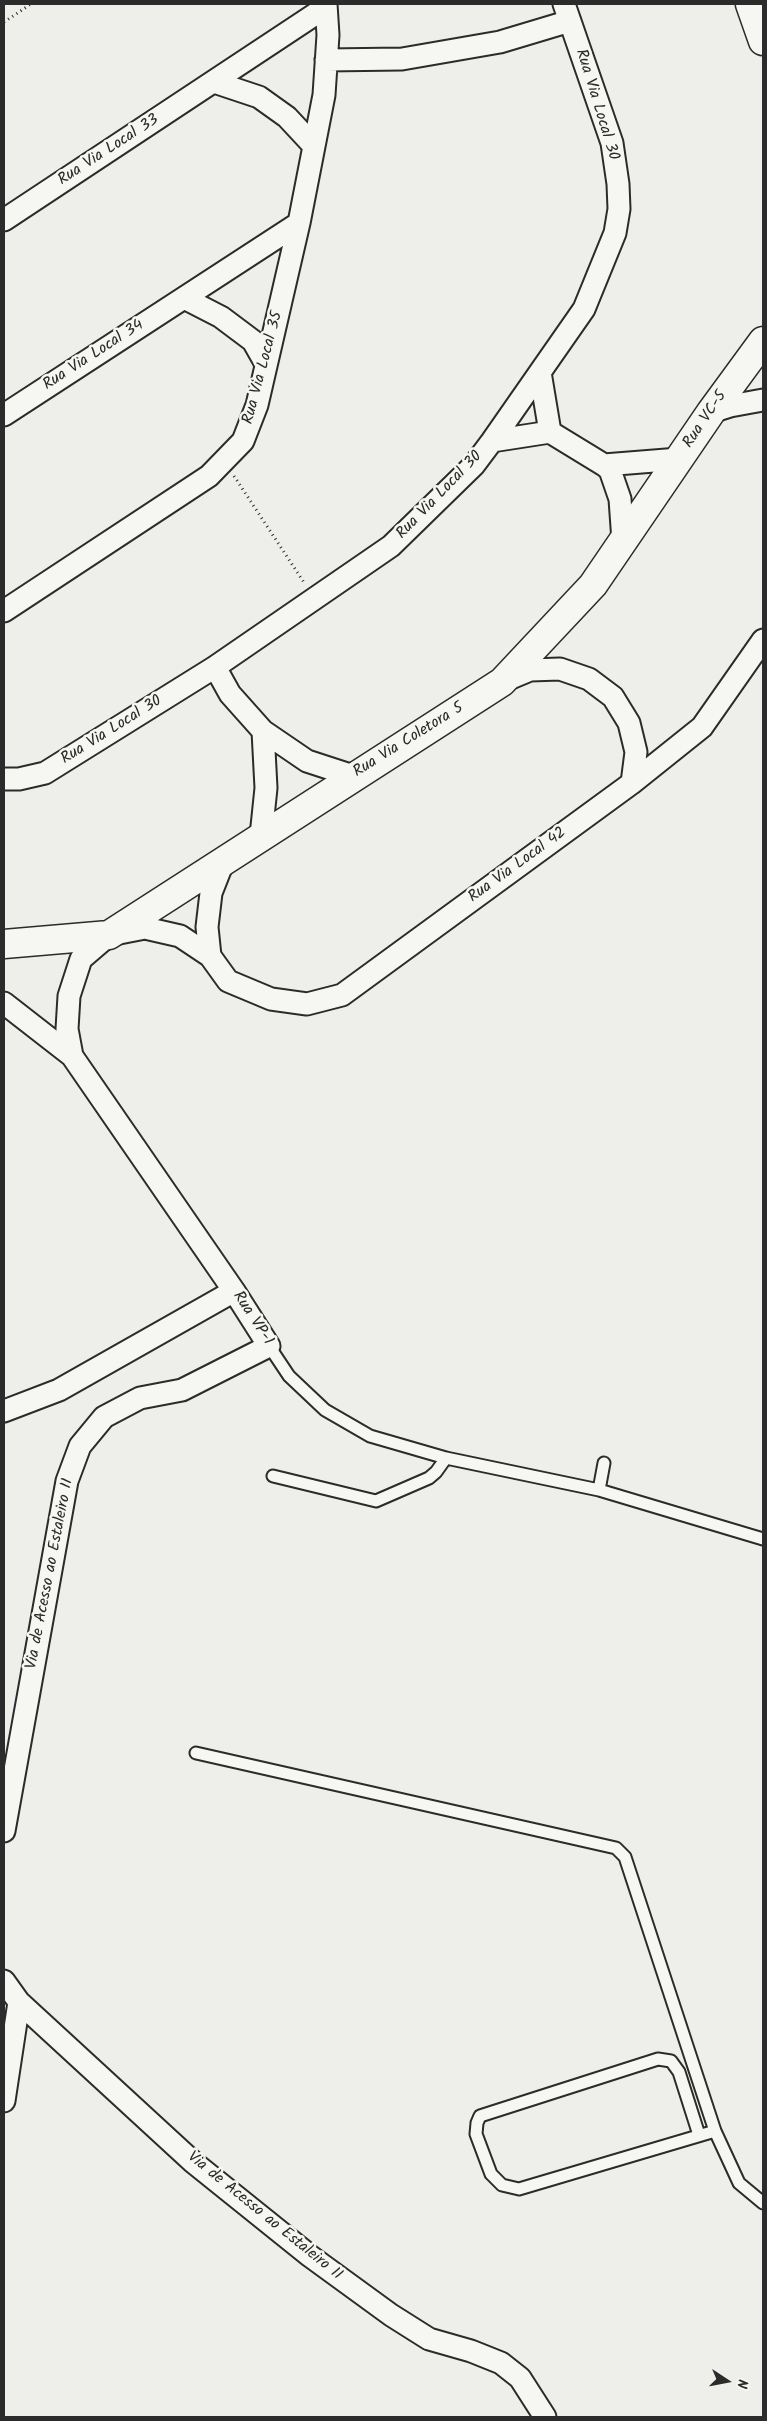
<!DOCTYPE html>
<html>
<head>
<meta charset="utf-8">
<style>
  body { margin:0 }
  #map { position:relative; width:767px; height:2421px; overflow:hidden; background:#eeeeea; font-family:Kalam,sans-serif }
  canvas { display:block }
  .frame { position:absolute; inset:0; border:5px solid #2b2b2b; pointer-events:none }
  .north { position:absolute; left:702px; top:2356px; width:50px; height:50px; -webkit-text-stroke:4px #f6f6f2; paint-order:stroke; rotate:101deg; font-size:14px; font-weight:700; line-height:20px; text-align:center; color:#2b2b2b }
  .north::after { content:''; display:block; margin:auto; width:18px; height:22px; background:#2b2b2b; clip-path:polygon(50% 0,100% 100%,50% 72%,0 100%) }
</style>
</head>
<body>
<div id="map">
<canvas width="767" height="2421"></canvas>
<div class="frame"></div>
<div class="north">N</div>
</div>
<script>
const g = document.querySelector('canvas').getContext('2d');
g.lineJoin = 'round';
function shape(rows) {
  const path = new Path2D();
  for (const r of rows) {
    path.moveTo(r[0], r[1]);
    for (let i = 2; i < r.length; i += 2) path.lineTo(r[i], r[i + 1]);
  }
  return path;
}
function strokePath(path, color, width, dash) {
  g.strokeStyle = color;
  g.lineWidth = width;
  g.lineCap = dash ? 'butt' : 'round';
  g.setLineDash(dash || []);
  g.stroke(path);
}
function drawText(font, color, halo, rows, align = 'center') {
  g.font = font + ' Kalam,sans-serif';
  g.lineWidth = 5;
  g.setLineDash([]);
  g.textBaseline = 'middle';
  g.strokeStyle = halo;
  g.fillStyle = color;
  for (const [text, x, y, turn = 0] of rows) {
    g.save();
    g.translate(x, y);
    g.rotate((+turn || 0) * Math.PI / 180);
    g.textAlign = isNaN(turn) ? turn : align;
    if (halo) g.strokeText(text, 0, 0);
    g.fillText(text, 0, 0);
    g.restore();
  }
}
const path = shape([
  [4,22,31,4],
  [234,476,305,584]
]);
const service = shape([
  [269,1346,289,1376,325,1410,370,1436,446,1458,599,1490,763,1539],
  [273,1476,376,1501,429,1478,436,1472,446,1458],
  [599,1490,604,1463],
  [196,1753,616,1848,625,1857,715,2131,739,2183,763,2203],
  [699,2135,679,2072,671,2061,658,2059,480,2116,477,2123,476,2134,491,2174,502,2185,519,2189,715,2131]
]);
const minor = shape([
  [326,60,402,59,500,42,570,21],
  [214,82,259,97,287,117,314,146],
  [4,220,326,7],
  [184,298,221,317,253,341,266,364],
  [540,372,550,432,604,465,679,459],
  [711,412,730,406,763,400],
  [4,415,299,223],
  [492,441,550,432],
  [604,465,610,470,620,499,623,541],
  [4,611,209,476,243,441,257,405,299,223,324,95,328,35,326,4],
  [215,667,230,694,263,731,307,761,353,776],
  [506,680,530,670,560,669,589,679,613,697,629,723,636,752,632,783],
  [4,779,19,779,45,773,215,667,391,546,474,465,492,441,584,309,615,233,619,209,618,184,612,143,564,4],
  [261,836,266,788,263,731],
  [210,956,207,927,211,893,224,860],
  [4,1003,72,1056,234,1291,269,1346,182,1390,140,1398,104,1417,80,1446,67,1481,4,1831],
  [72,1056,67,1029,69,996,81,959,109,935,145,928,180,936,210,956,228,981,271,999,307,1004,342,995,632,783,702,727,763,640],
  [4,1411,59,1390,234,1291],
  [4,1981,19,2002,193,2162,310,2256,391,2315,429,2339,471,2351,501,2363,520,2378,545,2417],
  [4,2101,19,2002]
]);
const tertiary = shape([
  [750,4,763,41],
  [4,944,109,935,502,682,593,585,711,412,763,341]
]);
const streetNames = [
  ["Rua Via Local 30",596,105,73],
  ["Rua Via Local 33",109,151,-33],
  ["Rua Via Local 34",94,356,-33],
  ["Rua Via Local 35",264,368,-75],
  ["Rua VC-5",706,420,-56],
  ["Rua Via Local 30",440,496,-46],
  ["Rua Via Local 30",112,731,-32],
  ["Rua Via Coletora 5",409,741,-32],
  ["Rua Via Local 42",518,866,-36],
  ["Rua VP-1",252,1319,57],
  ["Via de Acesso ao Estaleiro II",51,1574,-79],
  ["Via de Acesso ao Estaleiro II",264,2217,39]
];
strokePath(service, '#2b2b2b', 15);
strokePath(minor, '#2b2b2b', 25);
strokePath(tertiary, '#2b2b2b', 31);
strokePath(path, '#2b2b2b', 3, [1, 4]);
strokePath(service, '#f6f6f2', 11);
strokePath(minor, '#f6f6f2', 21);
strokePath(tertiary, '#f6f6f2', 28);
drawText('16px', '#2b2b2b', '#f6f6f2', streetNames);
</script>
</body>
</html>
